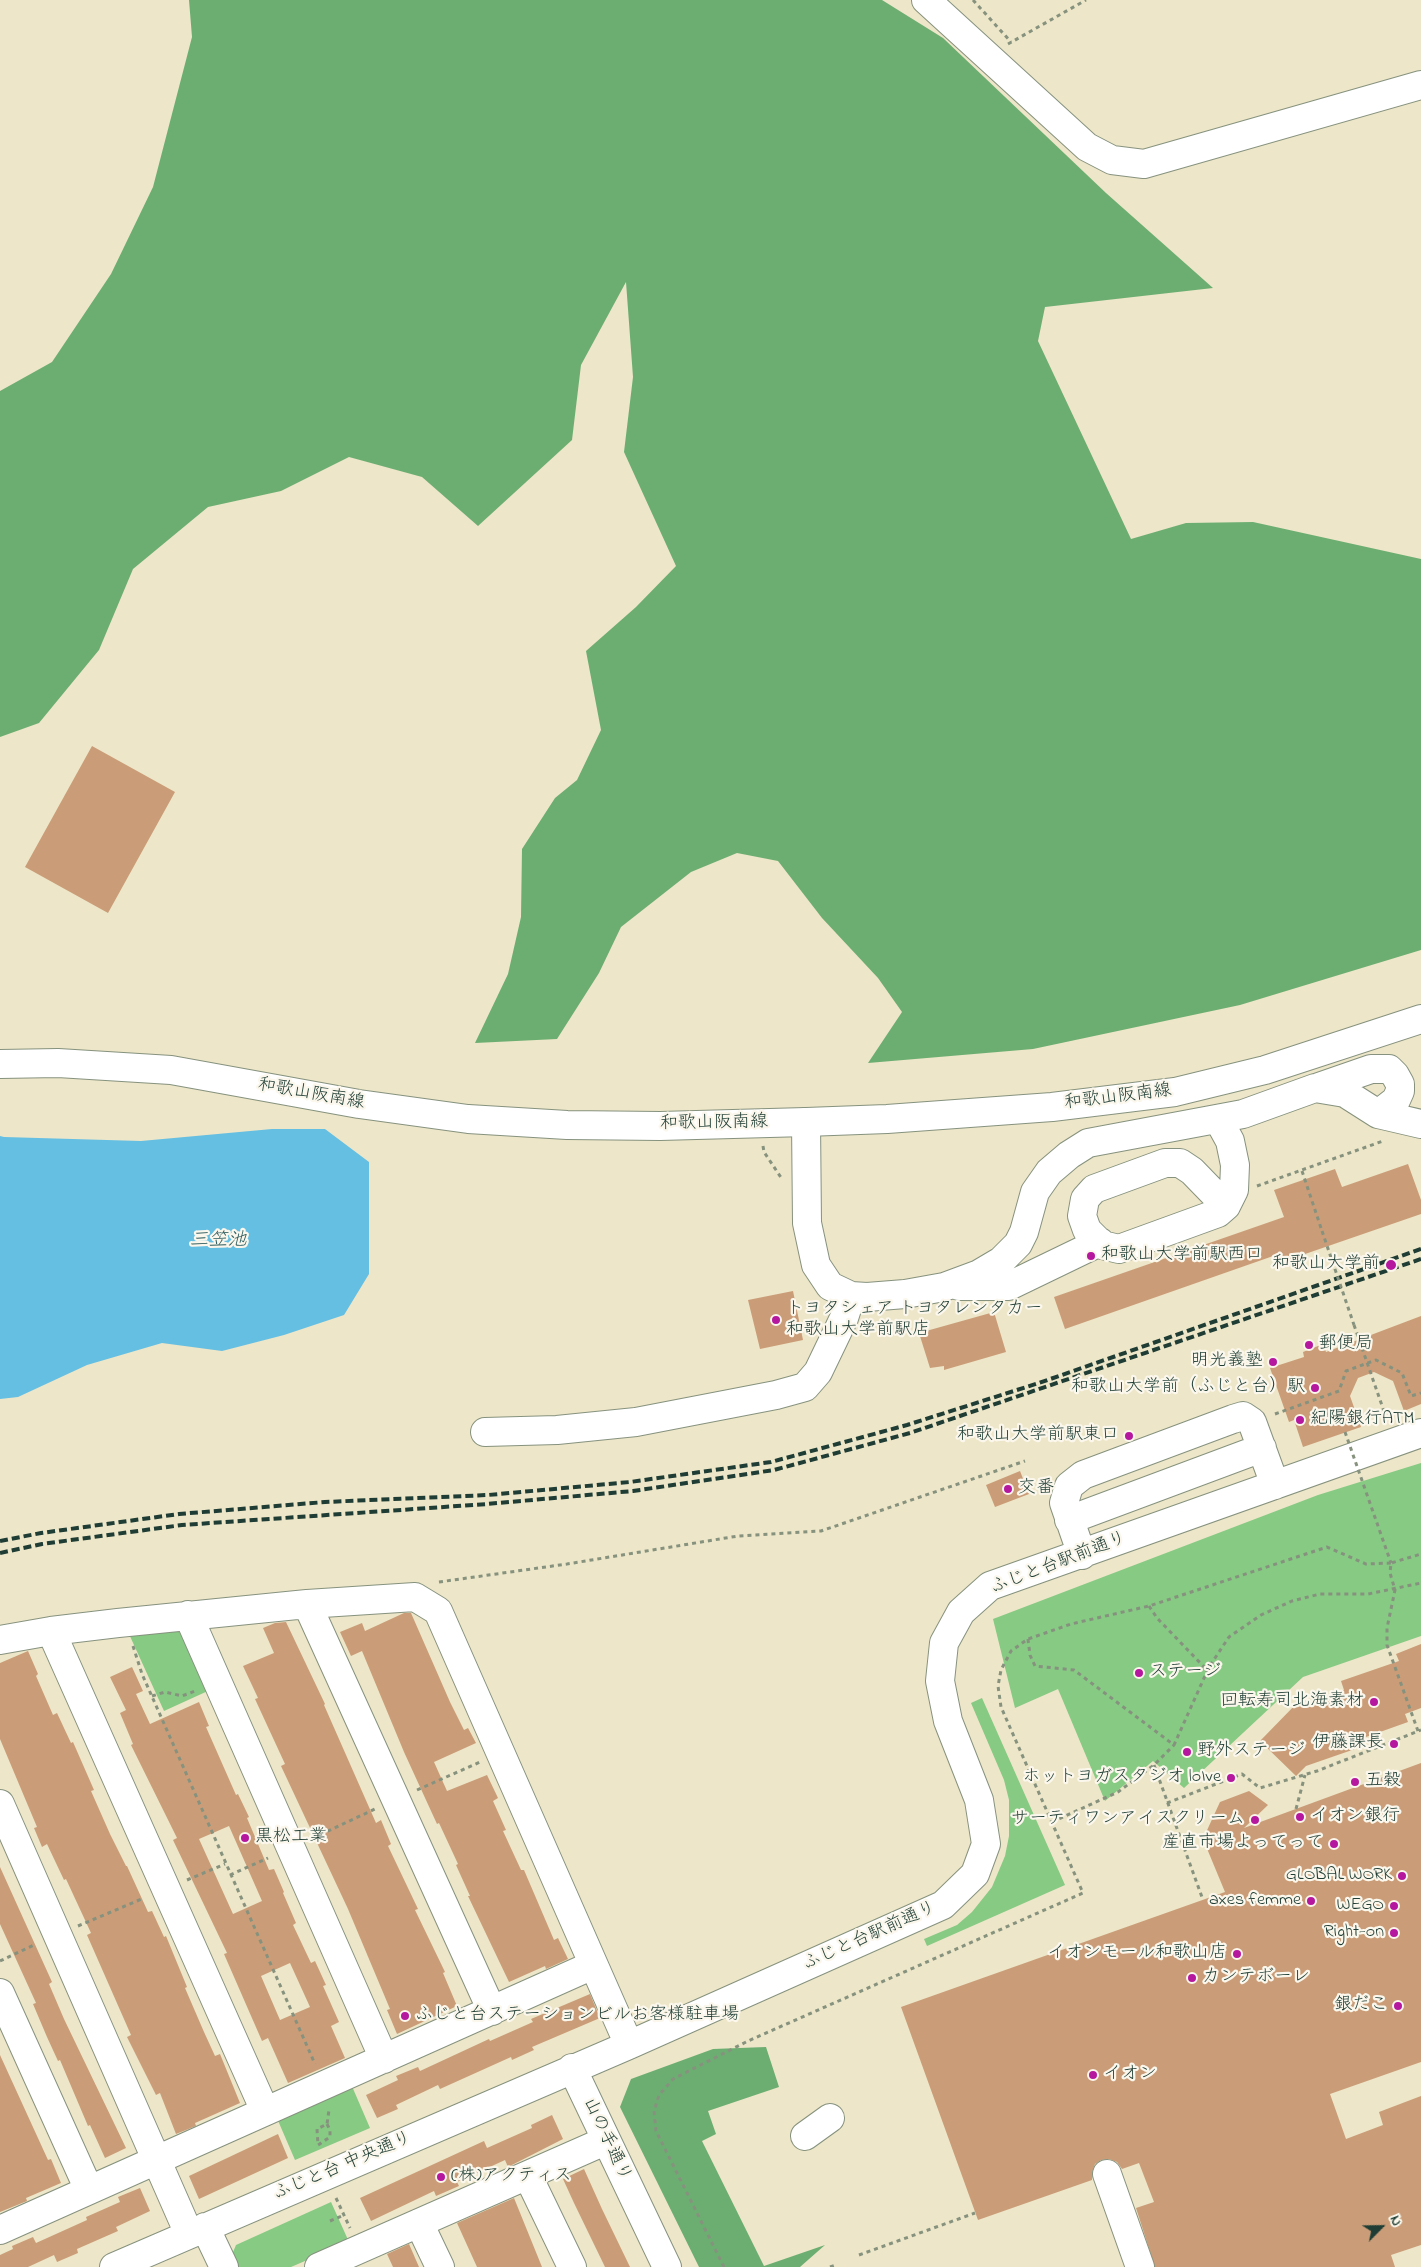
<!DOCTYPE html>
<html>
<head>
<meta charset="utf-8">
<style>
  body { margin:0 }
  #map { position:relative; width:1421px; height:2267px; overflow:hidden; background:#ede6c8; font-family:"Indie Flower",sans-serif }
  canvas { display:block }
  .north { position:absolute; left:1356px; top:2202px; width:50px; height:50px; -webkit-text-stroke:4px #fbf7ec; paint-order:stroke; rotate:67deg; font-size:14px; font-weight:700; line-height:20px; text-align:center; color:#1f3d34 }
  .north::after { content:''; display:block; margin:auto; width:18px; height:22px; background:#1f3d34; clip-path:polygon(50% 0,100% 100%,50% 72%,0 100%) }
</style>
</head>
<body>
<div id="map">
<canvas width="1421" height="2267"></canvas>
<div class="north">N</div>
</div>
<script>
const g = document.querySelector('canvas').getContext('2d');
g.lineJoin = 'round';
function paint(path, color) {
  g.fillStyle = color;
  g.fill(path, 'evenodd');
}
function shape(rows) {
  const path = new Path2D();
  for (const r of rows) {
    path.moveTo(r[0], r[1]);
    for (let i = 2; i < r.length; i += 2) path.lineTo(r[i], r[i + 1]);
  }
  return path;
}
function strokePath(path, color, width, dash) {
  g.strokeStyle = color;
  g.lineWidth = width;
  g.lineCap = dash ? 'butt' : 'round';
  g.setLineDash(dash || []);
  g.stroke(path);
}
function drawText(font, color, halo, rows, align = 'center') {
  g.font = font + ' "Indie Flower","Klee One",sans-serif';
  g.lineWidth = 4.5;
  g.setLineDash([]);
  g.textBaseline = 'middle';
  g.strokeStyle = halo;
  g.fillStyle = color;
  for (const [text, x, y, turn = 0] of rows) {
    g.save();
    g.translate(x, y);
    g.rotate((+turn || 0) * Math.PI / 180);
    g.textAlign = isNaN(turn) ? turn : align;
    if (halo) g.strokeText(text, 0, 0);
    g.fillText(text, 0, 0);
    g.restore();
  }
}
const green = shape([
  [1421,1463,1421,1636,1303,1677,1184,1788,1153,1761,1105,1801,1058,1689,1015,1708,993,1619,1318,1495],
  [172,1627,186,1637,210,1690,164,1711,129,1634],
  [982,1698,1065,1885,927,1946,924,1939,957,1925,972,1912,992,1887,1005,1856,1009,1836,1009,1800,1004,1780,971,1703],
  [351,2084,370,2128,295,2160,276,2116],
  [331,2202,349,2242,291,2267,235,2267,231,2257,236,2245]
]);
const forest = shape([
  [189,0,882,0,943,38,1106,193,1213,288,1045,307,1038,341,1131,539,1186,523,1253,522,1421,559,1421,950,1240,1005,1033,1049,868,1063,902,1012,878,978,822,918,778,861,737,853,691,872,621,927,599,973,557,1039,475,1043,508,974,521,917,522,849,555,798,577,780,601,730,586,651,636,607,676,566,624,452,633,377,626,282,581,365,572,440,478,526,422,477,349,457,281,491,208,507,133,569,99,650,39,723,0,737,0,391,52,362,111,274,153,187,192,37],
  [766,2047,779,2087,708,2111,716,2134,702,2141,764,2266,825,2245,800,2267,699,2267,620,2107,631,2079,713,2049]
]);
const water = shape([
  [272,1129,325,1129,369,1162,369,1274,344,1315,284,1335,222,1351,162,1343,87,1365,18,1397,0,1399,0,1136,4,1137,141,1141]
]);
const building = shape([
  [92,746,175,792,108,913,25,867],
  [1408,1164,1421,1200,1421,1214,1279,1263,1276,1255,1065,1329,1054,1297,1284,1217,1274,1190,1335,1169,1342,1187],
  [793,1291,803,1340,760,1349,748,1300],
  [994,1312,1006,1352,944,1370,944,1366,930,1368,919,1333],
  [1421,1316,1421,1404,1404,1411,1393,1381,1374,1372,1358,1378,1350,1396,1361,1427,1303,1447,1294,1420,1289,1422,1270,1368,1304,1357,1303,1352,1323,1344,1326,1352],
  [1020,1471,1029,1494,995,1507,986,1485],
  [404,1613,411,1613,450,1702,464,1730,468,1728,476,1743,434,1762,447,1791,487,1775,498,1798,493,1801,506,1830,503,1831,521,1870,524,1870,554,1940,558,1938,568,1959,546,1969,545,1966,509,1982,468,1896,470,1896,456,1865,458,1864,439,1823,437,1824,404,1752,362,1651,351,1656,340,1632,362,1623,365,1631],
  [286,1622,325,1704,324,1705,376,1823,381,1820,391,1844,388,1846,418,1909,415,1910,445,1972,443,1973,457,2006,397,2034,387,2010,390,2009,348,1909,281,1766,285,1764,255,1699,258,1698,243,1666,274,1653,263,1628,275,1623],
  [1421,1644,1421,1708,1405,1714,1408,1722,1352,1742,1355,1749,1306,1766,1296,1776,1260,1741,1298,1702,1301,1705,1344,1690,1341,1681,1399,1661,1396,1654],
  [28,1651,38,1674,36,1676,53,1715,57,1713,71,1743,73,1742,94,1790,91,1791,110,1834,126,1866,127,1866,148,1912,152,1911,164,1937,166,1936,187,1987,185,1988,204,2032,215,2056,220,2054,240,2103,195,2123,196,2126,176,2134,160,2093,156,2095,127,2037,131,2035,87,1935,91,1933,66,1879,64,1880,47,1844,42,1847,34,1828,37,1827,0,1739,0,1663],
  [132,1667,143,1691,136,1694,150,1724,199,1702,209,1726,206,1727,236,1795,238,1794,249,1817,247,1818,269,1870,274,1869,284,1892,283,1893,296,1923,293,1925,311,1963,315,1961,326,1985,323,1986,339,2022,331,2026,345,2058,288,2083,268,2038,262,2041,224,1954,227,1953,173,1840,177,1838,131,1745,133,1744,120,1713,126,1710,110,1677],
  [229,1826,262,1901,233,1914,199,1839],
  [290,1963,310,2007,280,2020,261,1976],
  [1421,1763,1421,2062,1330,2094,1346,2139,1383,2125,1379,2112,1421,2096,1421,2245,1391,2255,1395,2267,1155,2267,1136,2208,1154,2202,1139,2163,1122,2169,1117,2162,1109,2159,1101,2160,1095,2164,1092,2172,1092,2180,978,2220,901,2007,1225,1892,1203,1839,1220,1802,1249,1791,1268,1805,1244,1828],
  [0,1867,52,1982,49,1984,64,2019,126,2148,105,2158,90,2125,88,2126,60,2060,58,2061,47,2037,33,2004,36,2003,0,1924],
  [590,1994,600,2018,532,2047,534,2050,512,2060,511,2057,440,2089,438,2085,396,2105,398,2109,377,2118,366,2095,398,2080,396,2076,418,2067,420,2071,489,2039,490,2041,533,2022,531,2019],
  [0,2055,48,2160,51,2159,61,2183,26,2198,27,2201,0,2212],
  [552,2115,563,2139,508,2167,505,2160,457,2182,459,2186,436,2196,434,2191,371,2221,360,2198,484,2141,487,2148,532,2128,531,2125],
  [278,2134,288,2158,199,2199,189,2176],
  [584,2169,602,2209,630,2267,605,2267,574,2203,563,2179],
  [140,2188,150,2211,116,2227,118,2231,77,2249,78,2253,57,2262,54,2255,28,2267,0,2267,0,2255,13,2249,12,2246,33,2237,36,2243,87,2220,86,2217,120,2202,118,2197],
  [514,2198,542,2267,477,2267,457,2223],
  [409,2244,419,2267,393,2267,387,2254]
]);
const path = shape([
  [973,0,1011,42],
  [1008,44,1086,0],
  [763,1146,764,1152,782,1179],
  [1302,1171,1322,1231],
  [1257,1186,1383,1141],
  [1354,1325,1387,1420],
  [1275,1414,1339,1391,1346,1371,1376,1360,1402,1373,1411,1396,1421,1393],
  [439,1582,567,1564,738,1536,821,1531,1025,1461],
  [1149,1606,1157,1618,1207,1670],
  [1028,1639,1030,1655,1035,1666,1074,1670,1174,1745,1209,1667,1229,1637,1261,1615,1292,1601,1320,1594,1368,1594,1421,1583],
  [133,1646,142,1674,315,2064],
  [152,1696,165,1692,182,1696,195,1691],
  [1418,1731,1387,1645,1387,1628,1395,1590,1390,1573,1391,1563,1421,1554],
  [1154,1765,1203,1900],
  [417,1790,480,1762],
  [1167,1803,1242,1774,1260,1788,1317,1771,1421,1730],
  [1296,1809,1305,1775],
  [1052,1822,1118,1792,1154,1765,1174,1745],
  [313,1838,375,1809],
  [230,1875,268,1858],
  [187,1880,225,1864],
  [78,1926,144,1898],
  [0,1961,36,1944],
  [327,2124,330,2130,330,2137,318,2145,317,2129,327,2124,329,2110],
  [336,2198,350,2228],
  [330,2221,344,2215],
  [859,2255,975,2213],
  [724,2267,656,2131,654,2111,659,2095,673,2079,748,2041,1083,1893,1001,1707,998,1686,1001,1670,1011,1651,1028,1639,1071,1624,1149,1606,1327,1547,1366,1564,1391,1563],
  [830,2267,836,2265]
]);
const minor = shape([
  [926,0,1087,147,1112,160,1144,164,1421,85],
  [1319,1087,1371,1069,1389,1069,1395,1075,1400,1084,1400,1091,1396,1100,1378,1114],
  [1218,1119,1230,1141,1235,1165,1234,1190,1226,1206,1218,1213,1119,1249,1102,1245,1087,1230,1082,1216,1085,1199,1094,1189,1165,1163,1180,1163,1192,1171,1226,1206],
  [806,1122,807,1223,816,1265,830,1286,851,1296,867,1297,905,1294,944,1287,979,1274,1001,1261,1018,1244,1024,1232,1035,1192,1049,1172,1069,1155,1088,1143,1243,1114,1315,1088,1345,1093,1378,1114,1421,1124],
  [959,1286,1009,1286,1100,1242],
  [485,1432,557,1430,636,1422,776,1395,805,1387,818,1372,844,1318,851,1296],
  [1069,1520,1262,1448],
  [1082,1555,1064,1503,1069,1486,1083,1475,1233,1419,1243,1416,1252,1422,1275,1485],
  [307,1604,492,2011],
  [188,1615,384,2059],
  [51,1631,265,2111],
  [0,1640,51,1631,118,1623,307,1604,415,1597,438,1611,629,2045],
  [0,1804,189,2234],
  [0,1993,89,2190],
  [572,2068,667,2267],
  [805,2136,830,2118],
  [1107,2174,1140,2267],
  [528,2176,572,2267],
  [419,2223,440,2267],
  [205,2227,224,2267],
  [0,2230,593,1965],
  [114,2267,629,2045,943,1905,975,1874,986,1844,979,1800,948,1721,940,1681,944,1643,961,1612,990,1586,1421,1433],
  [319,2267,605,2141]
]);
const major = shape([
  [0,1064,58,1063,171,1070,359,1104,468,1119,567,1125,660,1126,806,1122,887,1119,1052,1107,1175,1092,1265,1070,1421,1019]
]);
const rail = shape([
  [0,1541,41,1533,179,1514,325,1502,488,1495,630,1482,771,1462,907,1425,1039,1383,1421,1249],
  [0,1553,42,1544,182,1525,487,1504,633,1491,774,1470,910,1433,1421,1259]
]);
const pathBridge = shape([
  [1322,1231,1354,1325],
  [1345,1432,1391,1563]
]);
const markers = [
  [1091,1256,5,"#b5179e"],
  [1391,1265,6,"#b5179e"],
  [776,1320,5,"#b5179e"],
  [1309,1345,5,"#b5179e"],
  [1273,1362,5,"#b5179e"],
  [1315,1388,5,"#b5179e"],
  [1300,1420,5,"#b5179e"],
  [1129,1436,5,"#b5179e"],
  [1008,1489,5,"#b5179e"],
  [1139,1673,5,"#b5179e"],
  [1374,1702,5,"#b5179e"],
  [1394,1744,5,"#b5179e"],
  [1187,1752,5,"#b5179e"],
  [1231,1778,5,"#b5179e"],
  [1355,1782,5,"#b5179e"],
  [1300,1817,5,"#b5179e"],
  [1255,1820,5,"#b5179e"],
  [245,1838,5,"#b5179e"],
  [1334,1844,5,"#b5179e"],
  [1402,1876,5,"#b5179e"],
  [1311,1901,5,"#b5179e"],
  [1394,1906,5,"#b5179e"],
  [1394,1933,5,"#b5179e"],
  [1237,1954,5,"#b5179e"],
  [1192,1978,5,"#b5179e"],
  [1398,2006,5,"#b5179e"],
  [405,2016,5,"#b5179e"],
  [1093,2075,5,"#b5179e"],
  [441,2177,5,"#b5179e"]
];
const streetNames = [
  ["和歌山阪南線",311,1095,10],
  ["和歌山阪南線",1118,1098,-7],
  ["和歌山阪南線",714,1124,-1],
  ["ふじと台駅前通り",1059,1564,-21],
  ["ふじと台駅前通り",870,1937,-24],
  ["山の手通り",606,2140,65],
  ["ふじと台 中央通り",343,2167,-23]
];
const poiNames = [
  ["和歌山大学前駅西口",1101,1256,"left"],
  ["和歌山大学前",1380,1265],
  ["トヨタシェア トヨタレンタカー",786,1310,"left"],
  ["和歌山大学前駅店",786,1331,"left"],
  ["郵便局",1319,1345,"left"],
  ["明光義塾",1263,1362],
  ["和歌山大学前（ふじと台）駅",1305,1388],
  ["紀陽銀行ATM",1310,1420,"left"],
  ["和歌山大学前駅東口",1119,1436],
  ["交番",1018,1489,"left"],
  ["ステージ",1149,1673,"left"],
  ["回転寿司北海素材",1364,1702],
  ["伊藤課長",1384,1744],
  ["野外ステージ",1197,1752,"left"],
  ["ホットヨガスタジオ loIve",1221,1778],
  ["五穀",1365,1782,"left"],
  ["イオン銀行",1310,1817,"left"],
  ["サーティワンアイスクリーム",1245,1820],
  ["黒松工業",255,1838,"left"],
  ["産直市場よってって",1324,1844],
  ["GLOBAL WORK",1392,1876],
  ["axes femme",1301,1901],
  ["WEGO",1384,1906],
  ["Right-on",1384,1933],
  ["イオンモール和歌山店",1227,1954],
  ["カンテボーレ",1202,1978,"left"],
  ["銀だこ",1388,2006],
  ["ふじと台ステーションビルお客様駐車場",415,2016,"left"],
  ["イオン",1103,2075,"left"],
  ["(株)アクティス",451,2177,"left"]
];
const waterNames = [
  ["三笠池",218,1242]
];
paint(green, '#86ca84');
paint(forest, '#6cae72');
paint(water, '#65bfe3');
paint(building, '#ca9d78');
strokePath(minor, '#86927e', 30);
strokePath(major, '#86927e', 30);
strokePath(path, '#86927e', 3, [4, 4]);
strokePath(minor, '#fff', 28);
strokePath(major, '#fff', 28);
strokePath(rail, '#1f3d34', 4, [8, 4]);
strokePath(pathBridge, '#86927e', 3, [4, 4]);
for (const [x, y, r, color] of markers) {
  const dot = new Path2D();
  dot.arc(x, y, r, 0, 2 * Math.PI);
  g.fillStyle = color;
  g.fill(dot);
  strokePath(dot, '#fbf7ec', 2);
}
drawText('18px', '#1f3d34', '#fbf7ec', streetNames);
drawText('18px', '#1f3d34', '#fbf7ec', poiNames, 'right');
drawText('italic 19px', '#305e60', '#fbf7ec', waterNames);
</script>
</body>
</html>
